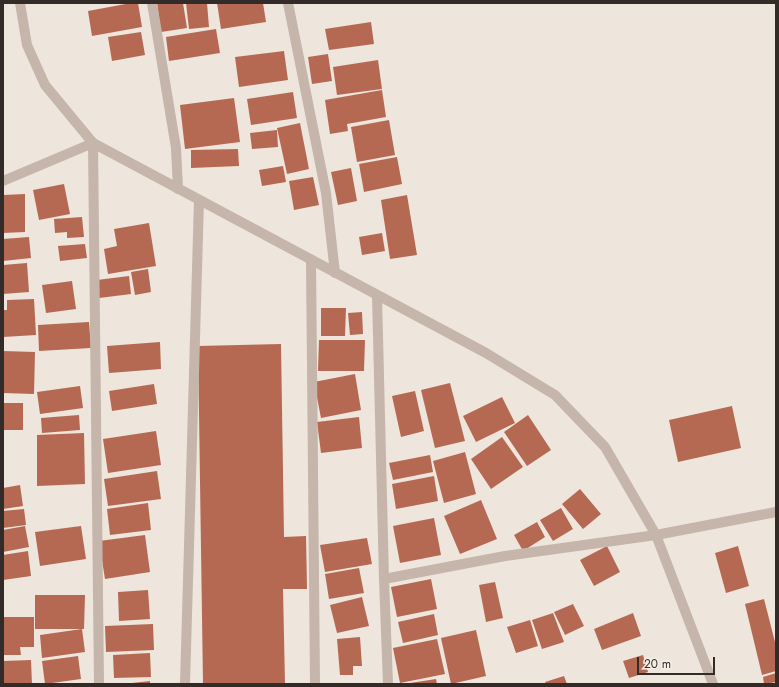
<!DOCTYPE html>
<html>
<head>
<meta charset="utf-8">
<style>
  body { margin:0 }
  #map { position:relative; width:779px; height:687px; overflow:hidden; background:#eee5dc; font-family:Jost,sans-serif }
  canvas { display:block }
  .frame { position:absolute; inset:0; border:4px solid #332b28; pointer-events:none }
  .scale { position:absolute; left:637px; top:657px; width:78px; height:18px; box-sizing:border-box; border:2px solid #332b28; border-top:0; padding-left:5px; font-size:12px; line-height:14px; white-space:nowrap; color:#332b28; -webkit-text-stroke:3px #f6efe8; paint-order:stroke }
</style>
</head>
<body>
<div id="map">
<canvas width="779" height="687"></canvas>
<div class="frame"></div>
<div class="scale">20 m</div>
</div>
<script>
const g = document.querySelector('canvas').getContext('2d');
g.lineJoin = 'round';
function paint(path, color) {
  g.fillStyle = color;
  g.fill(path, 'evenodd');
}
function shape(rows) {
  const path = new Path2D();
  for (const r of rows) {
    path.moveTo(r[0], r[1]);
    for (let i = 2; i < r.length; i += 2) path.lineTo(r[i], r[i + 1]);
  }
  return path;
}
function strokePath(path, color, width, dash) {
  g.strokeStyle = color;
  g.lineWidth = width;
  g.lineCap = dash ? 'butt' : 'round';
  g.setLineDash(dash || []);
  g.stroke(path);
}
const building = shape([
  [131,3,138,3,142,27,92,36,88,11],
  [157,3,183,3,187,28,161,32],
  [186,3,207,3,209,27,189,29],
  [217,3,263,3,266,22,221,29],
  [371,22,374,44,329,50,325,29],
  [216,29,220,53,169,61,166,37],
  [141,32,145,55,112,61,108,37],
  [284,51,288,80,239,87,235,57],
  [328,54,332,81,312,84,308,57],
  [378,60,382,89,337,95,333,67],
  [382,90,386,117,347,124,348,131,330,134,325,100],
  [293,92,297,118,251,125,247,99],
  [234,98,240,142,185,149,180,105],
  [389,120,395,155,357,162,351,127],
  [300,123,309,169,287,174,277,128],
  [277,130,278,147,252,149,250,133],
  [238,149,239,166,191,168,191,150],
  [397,157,402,184,364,192,359,164],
  [283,166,286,182,262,186,259,170],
  [351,168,357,201,338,205,331,172],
  [313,177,319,205,294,210,289,181],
  [64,184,70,214,39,220,33,190],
  [25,194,25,232,3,233,3,195],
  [407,195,417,255,390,259,381,200],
  [82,217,84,237,67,238,67,232,55,233,54,219],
  [149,223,156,266,108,274,104,249,117,246,114,229],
  [382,233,385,251,362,255,359,237],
  [29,237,31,258,3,261,3,239],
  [85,244,87,258,60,261,58,246],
  [27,263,29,292,3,294,3,265],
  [148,269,151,292,135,295,131,272],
  [129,276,131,294,99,298,97,280],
  [72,281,76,309,46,313,42,285],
  [34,299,36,335,3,337,3,310,7,310,7,300],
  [321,308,346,308,345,336,321,336],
  [362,312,363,334,350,335,348,313],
  [89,322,91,348,39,351,38,325],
  [319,340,365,340,364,371,318,371],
  [160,342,161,369,109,373,107,346],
  [281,344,284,537,306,536,307,589,283,589,285,684,203,684,198,346],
  [3,351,35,352,34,394,3,393],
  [355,374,361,410,321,418,314,382],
  [450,383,465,441,435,448,421,390],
  [154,384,157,404,112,411,109,391],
  [80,386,83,408,40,414,37,392],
  [415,391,424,431,401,437,392,396],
  [502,397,515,423,476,442,463,416],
  [3,403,23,403,23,430,3,430],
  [732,406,741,448,678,462,669,420],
  [79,415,80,430,42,433,41,418],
  [528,415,551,450,527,466,504,432],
  [359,417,362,448,321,453,317,422],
  [156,431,161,465,108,473,103,439],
  [84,433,85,484,37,486,37,435],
  [502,437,523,467,491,489,471,459],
  [465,452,476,494,444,503,433,461],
  [430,455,433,472,393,480,389,463],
  [157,471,161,499,108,506,104,479],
  [434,476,438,501,396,509,392,484],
  [20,485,23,506,3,509,3,488],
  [580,489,601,514,583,529,562,504],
  [481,500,497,539,460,554,444,516],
  [148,503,151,530,110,535,107,509],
  [561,508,573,529,553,541,540,520],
  [24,509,26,525,3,528,3,511],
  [434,518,441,555,400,563,393,526],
  [537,522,545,537,523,551,514,535],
  [25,526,29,547,3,552,3,530],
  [81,526,86,559,40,566,35,532],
  [145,535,150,572,105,579,99,541],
  [367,538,372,564,325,572,320,545],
  [607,546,620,572,594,586,580,560],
  [738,546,749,586,726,593,715,553],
  [28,551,31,576,3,580,3,555],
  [359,568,364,593,329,599,325,574],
  [431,579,437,609,397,617,391,587],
  [495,582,503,618,486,622,479,585],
  [148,590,150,619,119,621,118,592],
  [35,595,85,595,84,629,35,629],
  [362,597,369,626,337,633,330,605],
  [764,599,776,646,776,671,762,675,745,604],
  [573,604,584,626,565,635,554,612],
  [553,613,564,642,542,649,532,620],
  [633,613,641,636,602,650,594,629],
  [434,614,438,635,403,643,398,622],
  [3,617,34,617,34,647,20,647,21,655,3,655],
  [530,620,538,646,516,653,507,627],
  [153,624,154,650,106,652,105,626],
  [82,629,85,652,42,658,40,635],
  [476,630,486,676,451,684,441,638],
  [360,637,362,666,353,666,353,675,340,675,337,639],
  [437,639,445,674,400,683,393,648],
  [150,653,151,677,114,678,113,655],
  [643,655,648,672,629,678,623,661],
  [78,656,81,679,45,684,42,661],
  [31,660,32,684,3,684,3,661],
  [776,673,776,682,764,684,763,677],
  [564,676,567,684,546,684,545,682],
  [436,679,437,684,410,684,410,683],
  [150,681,150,684,132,684,132,683]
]);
const minor = shape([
  [152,3,176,148,178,189],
  [288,3,326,193,335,273],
  [3,181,93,143,99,684],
  [311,260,315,684],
  [377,295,384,579,388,684],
  [384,579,505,556,656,535,776,512],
  [185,684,199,200]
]);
const tertiary = shape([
  [20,3,27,45,45,85,93,143,486,353,555,395,605,447,656,535,713,684]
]);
paint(building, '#b56953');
strokePath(minor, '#c5b5aa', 10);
strokePath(tertiary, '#c5b5aa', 10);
</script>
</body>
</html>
